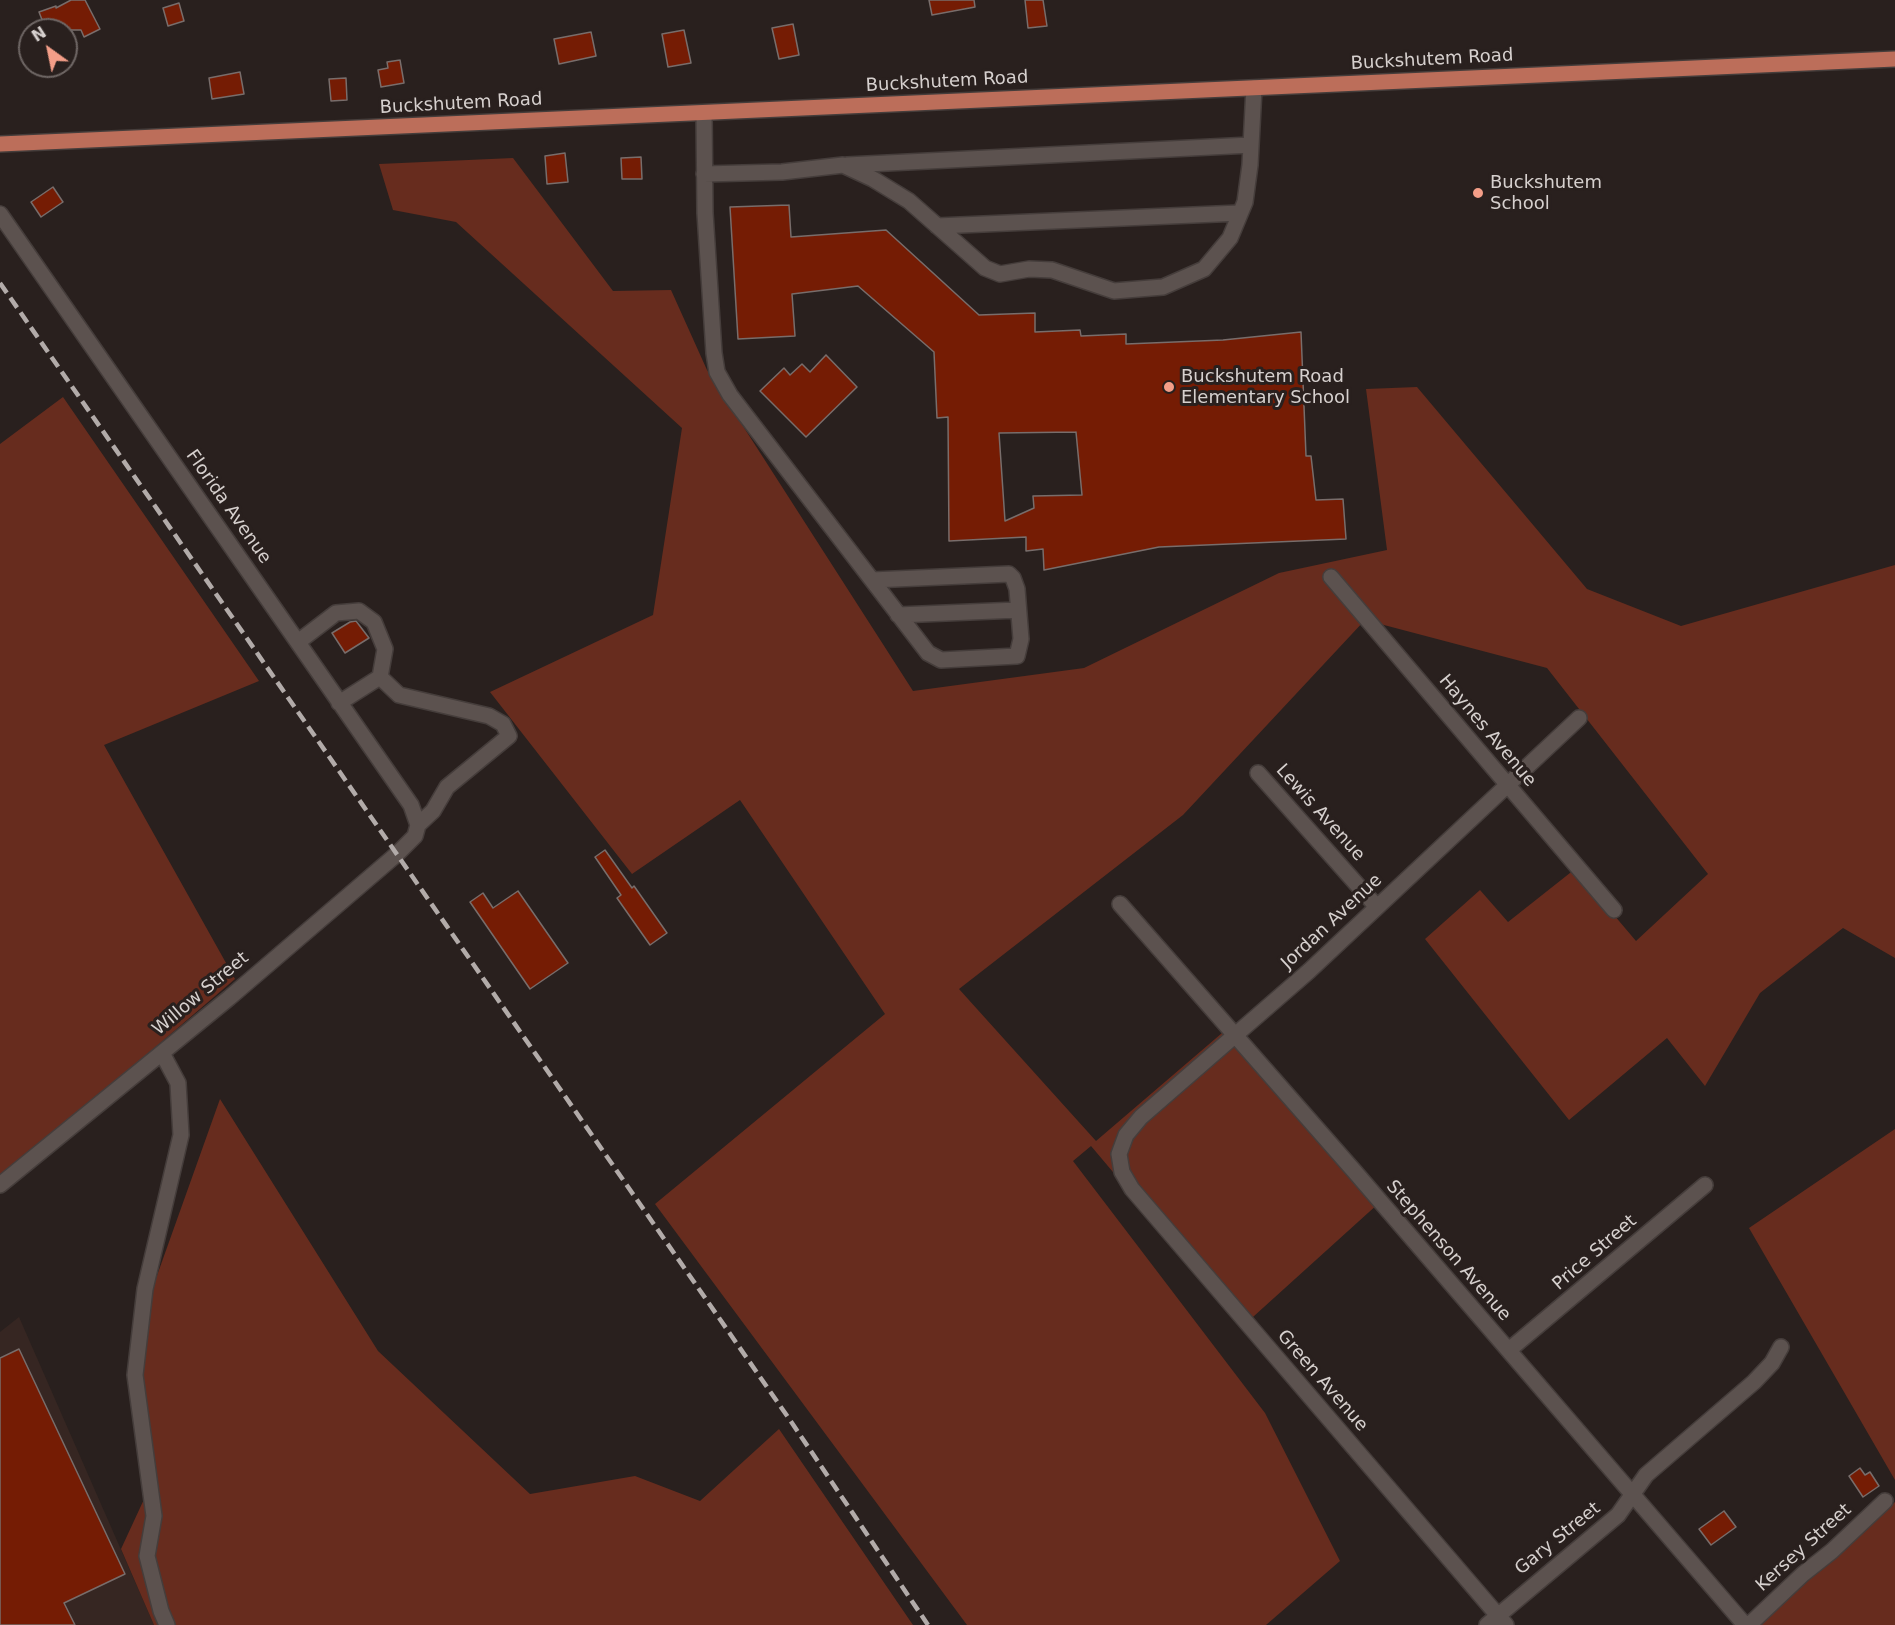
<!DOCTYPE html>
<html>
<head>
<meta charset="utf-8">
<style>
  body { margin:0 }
  #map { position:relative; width:1895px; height:1625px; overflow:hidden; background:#29201e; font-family:"DejaVu Sans",sans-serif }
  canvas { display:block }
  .north { position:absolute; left:18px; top:18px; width:60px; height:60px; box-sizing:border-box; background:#29201e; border:2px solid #6e6664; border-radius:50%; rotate:327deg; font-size:16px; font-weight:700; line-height:24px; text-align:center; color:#d6d0ce }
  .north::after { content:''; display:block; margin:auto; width:21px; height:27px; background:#f49e88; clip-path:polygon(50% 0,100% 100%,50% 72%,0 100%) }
</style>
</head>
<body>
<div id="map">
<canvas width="1895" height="1625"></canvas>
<div class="north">N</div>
</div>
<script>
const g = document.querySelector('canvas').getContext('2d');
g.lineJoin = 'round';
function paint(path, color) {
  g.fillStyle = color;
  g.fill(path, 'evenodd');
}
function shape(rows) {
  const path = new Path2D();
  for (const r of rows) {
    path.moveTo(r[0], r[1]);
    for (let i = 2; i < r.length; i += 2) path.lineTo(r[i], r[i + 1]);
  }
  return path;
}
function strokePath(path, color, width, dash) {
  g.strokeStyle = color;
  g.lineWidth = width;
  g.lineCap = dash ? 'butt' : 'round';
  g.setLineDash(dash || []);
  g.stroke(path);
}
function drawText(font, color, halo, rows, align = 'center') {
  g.font = font + ' "DejaVu Sans",sans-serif';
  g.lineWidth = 6;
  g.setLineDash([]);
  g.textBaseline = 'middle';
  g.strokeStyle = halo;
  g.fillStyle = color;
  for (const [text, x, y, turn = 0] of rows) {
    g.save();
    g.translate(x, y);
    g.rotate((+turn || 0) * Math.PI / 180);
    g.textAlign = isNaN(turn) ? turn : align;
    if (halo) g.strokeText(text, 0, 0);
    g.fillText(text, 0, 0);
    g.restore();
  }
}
const built = shape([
  [19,1317,154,1625,0,1625,0,1332]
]);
const green = shape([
  [513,158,613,291,671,290,707,370,913,691,1084,668,1279,573,1387,550,1366,389,1417,387,1587,589,1681,626,1895,565,1895,958,1843,928,1760,993,1705,1086,1667,1038,1569,1120,1425,939,1480,890,1508,922,1575,869,1636,941,1708,874,1547,668,1365,620,1183,815,959,989,1096,1141,1229,1027,1379,1203,1243,1326,1091,1146,1073,1161,1265,1413,1340,1561,1266,1625,967,1625,655,1204,885,1014,740,800,632,874,490,692,653,615,682,428,456,222,393,210,379,164],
  [63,397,259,681,104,745,235,979,0,1180,0,444],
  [220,1099,378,1351,530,1494,635,1476,700,1501,779,1429,913,1625,154,1625,121,1549,152,1482,139,1326],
  [1895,1129,1895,1480,1749,1228],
  [1895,1502,1895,1625,1759,1625]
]);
const building = shape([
  [71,0,85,0,100,29,84,37,81,30,46,30,39,12,56,6,56,8,71,0],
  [929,0,974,0,975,7,932,15,929,0],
  [1025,0,1043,0,1047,26,1028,28,1025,0],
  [179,3,184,21,168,26,163,8,179,3],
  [793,24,799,55,779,59,772,28,793,24],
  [684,30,691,63,668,67,662,34,684,30],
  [591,32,596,56,559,64,554,39,591,32],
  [400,60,404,83,381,87,378,70,388,68,387,62,400,60],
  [240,72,244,94,212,99,209,78,240,72],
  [346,78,347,100,331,101,329,79,346,78],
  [565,153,568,182,547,184,545,156,565,153],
  [641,157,642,179,622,179,621,158,641,157],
  [53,187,63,202,41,217,31,202,53,187],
  [789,205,791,237,886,230,979,315,1035,313,1035,332,1080,330,1081,336,1126,334,1126,344,1223,340,1301,332,1306,456,1311,456,1316,500,1343,499,1346,539,1159,547,1044,570,1043,549,1026,551,1026,537,949,541,948,417,937,418,934,352,858,286,792,294,795,336,738,339,730,207,789,205],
  [1076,432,1082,495,1033,496,1034,508,1005,521,999,433,1076,432],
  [826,355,857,387,806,437,760,391,784,368,790,375,802,364,810,372,826,355],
  [356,621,369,638,345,653,332,633,350,622,356,621],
  [605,850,632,888,634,886,667,933,650,945,617,898,621,895,595,857,605,850],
  [518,891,568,963,530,989,470,902,483,893,493,908,518,891],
  [19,1349,125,1574,64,1603,75,1625,0,1625,0,1358,19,1349],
  [1860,1468,1865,1475,1870,1472,1879,1486,1863,1497,1849,1476,1860,1468],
  [1724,1511,1736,1527,1711,1545,1699,1529,1724,1511]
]);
const minor = shape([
  [704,113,705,213,714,353,717,372,730,395,928,653,941,660,1017,656,1021,639,1017,589,1013,578,1009,574,872,580],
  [847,165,1251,145],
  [704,174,782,172,843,165,873,179,909,201,985,268,1000,274,1029,269,1052,270,1114,291,1163,287,1204,269,1230,238,1245,202,1250,165,1254,88],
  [0,214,411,805,418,825],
  [937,226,1240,213],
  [1331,577,1614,910],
  [898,615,1018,610],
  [298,642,336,613,359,611,374,622,385,649,380,677],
  [339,703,380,677,399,695,489,716,503,724,509,736,447,787,433,811,418,825],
  [1258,773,1377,907],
  [1120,904,1355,1172,1745,1625],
  [162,1053,178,1083,181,1135,145,1289,135,1375,154,1516,147,1556,161,1611,167,1625],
  [0,1185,229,998,397,854,415,836,418,825],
  [1509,1350,1705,1185],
  [1487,1625,1618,1515,1646,1475,1754,1382,1772,1363,1781,1347],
  [1506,1625,1132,1189,1122,1172,1119,1154,1126,1135,1141,1117,1309,971,1579,718],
  [1749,1625,1803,1574,1832,1551,1885,1501]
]);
const major = shape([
  [0,144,1895,59]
]);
const rail = shape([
  [0,283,792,1423,928,1625]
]);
const markers = [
  [1478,193,6,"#f49e88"],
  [1169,387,6,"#f49e88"]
];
const streetNames = [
  ["Buckshutem Road",1432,60,-3],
  ["Buckshutem Road",947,82,-3],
  ["Buckshutem Road",461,104,-3],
  ["Florida Avenue",228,507,55],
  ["Haynes Avenue",1487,731,50],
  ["Lewis Avenue",1320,813,48],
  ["Jordan Avenue",1332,922,-43],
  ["Willow Street",201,994,-40],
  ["Stephenson Avenue",1448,1251,49],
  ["Price Street",1595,1253,-41],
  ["Green Avenue",1322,1381,49],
  ["Gary Street",1558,1539,-39],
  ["Kersey Street",1804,1548,-42]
];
const poiNames = [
  ["Buckshutem",1490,183],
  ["School",1490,204],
  ["Buckshutem Road",1181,377],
  ["Elementary School",1181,398]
];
paint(built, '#362622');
paint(green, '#672c1e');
paint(building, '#751c04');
strokePath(building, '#786d6b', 1.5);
strokePath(minor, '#453d3b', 18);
strokePath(major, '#453d3b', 18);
strokePath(minor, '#5c524f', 15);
strokePath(major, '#bc6e5a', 15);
strokePath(rail, '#b2aba9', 4.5, [12, 6]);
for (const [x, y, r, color] of markers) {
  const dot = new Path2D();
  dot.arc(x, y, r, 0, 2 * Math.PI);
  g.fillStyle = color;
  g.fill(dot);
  strokePath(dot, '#29201e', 2);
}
drawText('18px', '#d6d0ce', '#29201e', streetNames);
drawText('18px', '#d6d0ce', '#29201e', poiNames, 'left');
</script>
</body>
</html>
